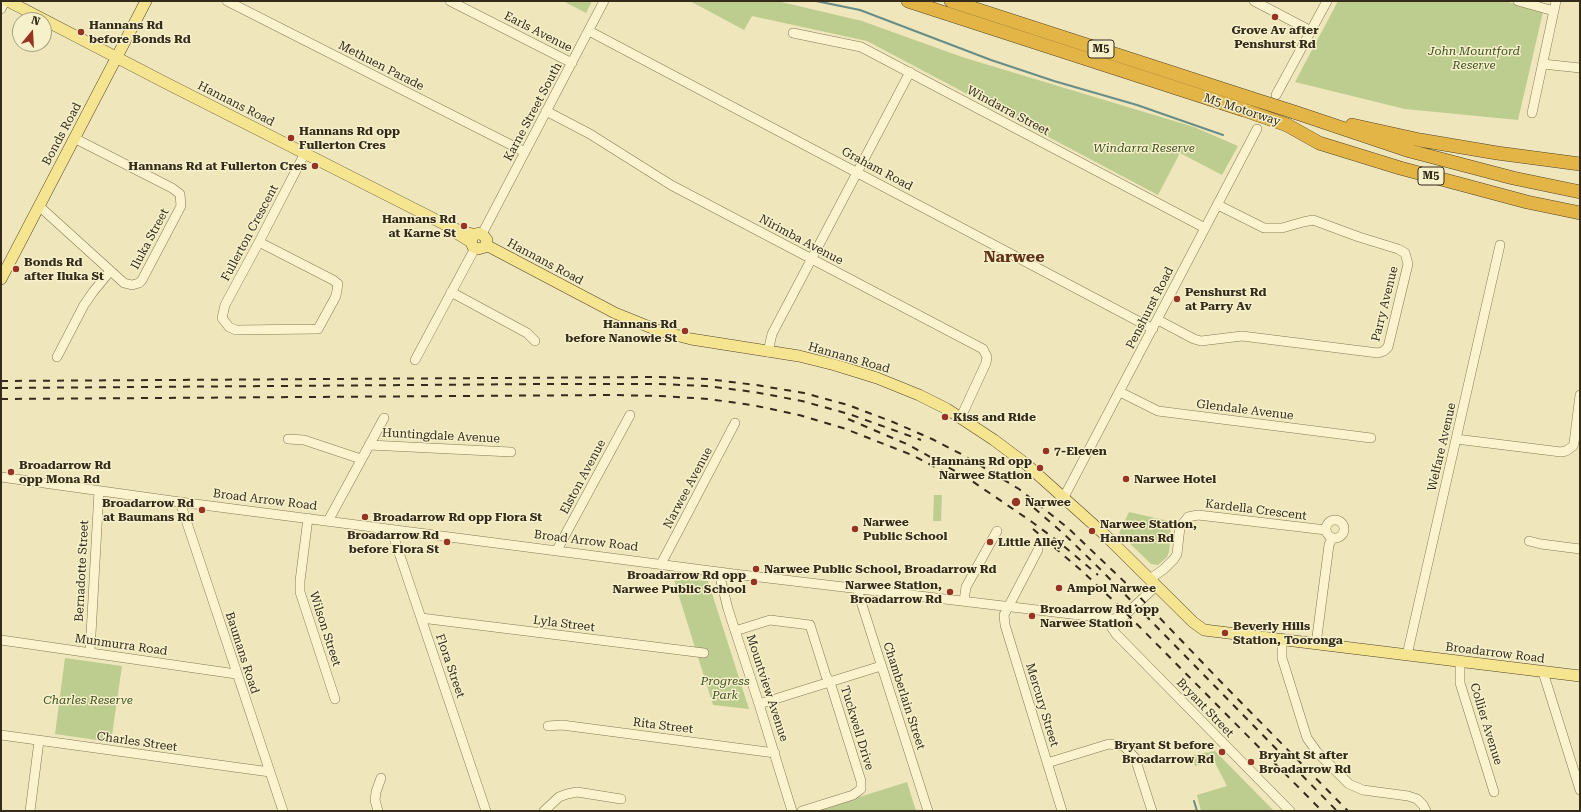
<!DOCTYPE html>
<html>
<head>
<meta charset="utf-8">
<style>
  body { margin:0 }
  #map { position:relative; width:1581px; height:812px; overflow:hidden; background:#efe7bb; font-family:"Roboto Serif",serif }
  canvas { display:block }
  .frame { position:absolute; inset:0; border:2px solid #352b1a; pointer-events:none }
  .north { position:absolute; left:12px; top:12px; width:40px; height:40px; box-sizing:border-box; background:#f6f0cb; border:1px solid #a9a184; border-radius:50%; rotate:18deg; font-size:11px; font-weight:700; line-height:16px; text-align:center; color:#352b1a }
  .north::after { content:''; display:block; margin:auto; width:14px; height:18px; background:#973323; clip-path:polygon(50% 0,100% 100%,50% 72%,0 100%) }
</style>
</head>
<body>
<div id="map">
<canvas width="1581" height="812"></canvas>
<div class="frame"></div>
<div class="north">N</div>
</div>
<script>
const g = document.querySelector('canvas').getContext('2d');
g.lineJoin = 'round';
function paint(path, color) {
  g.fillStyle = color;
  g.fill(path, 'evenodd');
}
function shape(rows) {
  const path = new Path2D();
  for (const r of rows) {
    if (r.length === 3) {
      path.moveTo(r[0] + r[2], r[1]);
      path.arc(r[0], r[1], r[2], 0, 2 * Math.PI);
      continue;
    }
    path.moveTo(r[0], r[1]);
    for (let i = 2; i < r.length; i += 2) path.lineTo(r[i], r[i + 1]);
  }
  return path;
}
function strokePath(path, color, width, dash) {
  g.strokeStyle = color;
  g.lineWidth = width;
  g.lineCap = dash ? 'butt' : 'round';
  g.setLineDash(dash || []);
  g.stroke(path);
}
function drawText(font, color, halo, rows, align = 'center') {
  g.font = font + ' "Roboto Serif",serif';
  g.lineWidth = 3;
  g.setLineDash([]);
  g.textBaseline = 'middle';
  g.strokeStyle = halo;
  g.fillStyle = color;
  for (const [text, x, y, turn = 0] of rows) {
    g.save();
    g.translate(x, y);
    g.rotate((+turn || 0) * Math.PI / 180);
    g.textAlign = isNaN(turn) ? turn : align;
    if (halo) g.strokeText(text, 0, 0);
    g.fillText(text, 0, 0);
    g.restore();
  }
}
const green = shape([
  [563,1,592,1,586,13],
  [690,1,777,1,862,21,962,57,1194,127,1238,146,1222,175,1180,153,1158,195,867,41,752,16,744,30],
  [1338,1,1505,1,1543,12,1518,120,1405,109,1295,82],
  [934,495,942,495,941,521,933,521],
  [1129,512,1169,521,1171,533,1169,552,1167,557,1158,565,1151,564,1119,533],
  [673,577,708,581,749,709,713,705],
  [65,658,122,666,111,742,55,734],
  [1215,751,1274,811,1201,811,1197,795,1227,786,1214,761,1195,766,1193,755],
  [907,782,916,811,815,811]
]);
const stream = shape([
  [816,1,860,10,991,60,1054,81,1137,105,1223,135],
  [1194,801,1197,811]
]);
const minor = shape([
  [227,1,525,152],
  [450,1,572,63],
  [1254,1,1311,31],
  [1518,1,1554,11],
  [1,9,5,1],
  [589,31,1153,329],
  [793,33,861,47,1205,228],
  [1543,64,1580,68],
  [1276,95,1327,1],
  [546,111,590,134,671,185,983,349,987,357,986,363,961,417],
  [1532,113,1556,1],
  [39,206,124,283,132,285,139,283,142,280,181,206,180,194,172,188,74,138],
  [482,234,604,1],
  [259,242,333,280,338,284,336,296,318,329,236,330,229,327,222,318,225,305,259,242,305,153],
  [451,292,527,333,535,341],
  [1158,320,1194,339,1201,341,1242,336,1378,353,1384,351,1388,347,1408,264,1405,253,1398,249,1359,237,1313,220,1303,222,1282,228,1264,228,1218,205],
  [768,352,772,334,910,72],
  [57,357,84,305,93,292,110,271],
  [415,360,475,248],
  [1120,392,1158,411,1371,438],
  [288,439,304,440,361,459],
  [1456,439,1561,452,1566,451,1573,446,1574,443,1580,395],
  [369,445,511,452],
  [1,477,180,502,734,574,1113,619,1124,616,1156,586],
  [1064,497,1257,129],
  [180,502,283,811],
  [308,518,300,581,300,592,335,699],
  [1335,529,9],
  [328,521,384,418],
  [391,529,486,811],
  [1529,541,1541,544,1580,549],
  [557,550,630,415],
  [1038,550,1004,615,1005,625,1062,811],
  [661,564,735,423],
  [722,572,721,581,728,609,759,704,792,811],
  [1150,579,1164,569,1174,559,1177,554,1180,527,1188,517,1198,515,1326,530],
  [857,589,928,811],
  [964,601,966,587,997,531],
  [421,618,704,653],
  [1108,618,1110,625,1116,634,1290,811],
  [735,631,770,620,810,625,826,676,830,682,861,781,861,789,853,795,802,811],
  [1,640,236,674],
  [1282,640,1282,658,1307,738,1317,752,1349,784,1363,790,1408,796,1417,799,1423,805,1426,811],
  [1316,644,1329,545,1332,538],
  [90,652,99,491],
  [1407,655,1500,245],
  [1460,662,1460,683,1494,792],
  [1543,672,1580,790],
  [759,704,881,666],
  [548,726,562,725,775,753],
  [1,735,270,772],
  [1047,763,1109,744,1124,746,1135,758,1152,811],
  [30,811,39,741],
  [378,811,375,800,376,792,381,778],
  [544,811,559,797,567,794,577,792,621,799]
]);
const major = shape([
  [8,1,162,81,452,228,475,235],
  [458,234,471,242,473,247,478,249,485,247,487,240,484,236,479,233,473,236,471,242],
  [486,245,615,313,657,330,691,339,799,356,835,365,877,378,919,395,947,409,994,440,1026,464,1104,534,1193,622,1204,630,1580,676],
  [1,279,146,1]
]);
const highway = shape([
  [908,1,1244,110],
  [951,1,1250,98],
  [1294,112,1410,151,1513,178,1580,192],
  [1287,125,1319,143,1400,168,1527,202,1580,213],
  [1352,125,1420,140,1497,153,1580,164]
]);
const rail = shape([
  [1,381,658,377,707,379,756,385,804,393,848,405,893,422,932,439,963,455,1019,489,1068,528,1132,589,1224,685,1348,811],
  [1,388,549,384,658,384,706,386,754,392,802,401,849,414,921,440],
  [1,399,612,395,660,396,708,399,752,405,799,415,843,428,912,455,958,479],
  [848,419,909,445,969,479,1032,522,1059,542,1098,575],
  [1034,508,1064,534,1102,571,1337,811],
  [1033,529,1083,572,1118,605,1322,811]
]);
const highwayBridge = shape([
  [1250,98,1294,112],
  [1244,110,1287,125]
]);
const markers = [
  [1275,17,4,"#973323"],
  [81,32,4,"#973323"],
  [291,138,4,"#973323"],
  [315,166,4,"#973323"],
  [464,226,4,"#973323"],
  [16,269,4,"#973323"],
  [1177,299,4,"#973323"],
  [685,331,4,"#973323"],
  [945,417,4,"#973323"],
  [1046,451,4,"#973323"],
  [1040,468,4,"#973323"],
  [11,472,4,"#973323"],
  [1126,479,4,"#973323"],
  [1016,502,5,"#973323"],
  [202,510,4,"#973323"],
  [365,517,4,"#973323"],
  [855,529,4,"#973323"],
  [1092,531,4,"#973323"],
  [447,542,4,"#973323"],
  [990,542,4,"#973323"],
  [756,569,4,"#973323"],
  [754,582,4,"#973323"],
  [1059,588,4,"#973323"],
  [950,592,4,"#973323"],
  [1032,616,4,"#973323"],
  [1225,633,4,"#973323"],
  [1222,752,4,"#973323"],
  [1251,762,4,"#973323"]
];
const shields = [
  [1101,49,26],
  [1431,176,26]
];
const shieldNames = [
  ["M5",1101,49],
  ["M5",1431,176]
];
const poiNames = [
  ["Hannans Rd",89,25],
  ["before Bonds Rd",89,39],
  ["Grove Av after",1275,30,"center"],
  ["Penshurst Rd",1275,44,"center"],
  ["Hannans Rd opp",299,131],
  ["Fullerton Cres",299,145],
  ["Hannans Rd at Fullerton Cres",307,166,"right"],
  ["Hannans Rd",456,219,"right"],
  ["at Karne St",456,233,"right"],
  ["Bonds Rd",24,262],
  ["after Iluka St",24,276],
  ["Penshurst Rd",1185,292],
  ["at Parry Av",1185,306],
  ["Hannans Rd",677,324,"right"],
  ["before Nanowie St",677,338,"right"],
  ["Kiss and Ride",953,417],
  ["7-Eleven",1054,451],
  ["Hannans Rd opp",1032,461,"right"],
  ["Narwee Station",1032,475,"right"],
  ["Broadarrow Rd",19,465],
  ["opp Mona Rd",19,479],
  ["Narwee Hotel",1134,479],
  ["Narwee",1025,502],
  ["Broadarrow Rd",194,503,"right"],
  ["at Baumans Rd",194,517,"right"],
  ["Broadarrow Rd opp Flora St",373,517],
  ["Narwee",863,522],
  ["Public School",863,536],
  ["Narwee Station,",1100,524],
  ["Hannans Rd",1100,538],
  ["Broadarrow Rd",439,535,"right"],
  ["before Flora St",439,549,"right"],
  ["Little Alley",998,542],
  ["Narwee Public School, Broadarrow Rd",764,569],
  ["Broadarrow Rd opp",746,575,"right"],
  ["Narwee Public School",746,589,"right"],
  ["Narwee Station,",942,585,"right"],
  ["Broadarrow Rd",942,599,"right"],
  ["Ampol Narwee",1067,588],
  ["Broadarrow Rd opp",1040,609],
  ["Narwee Station",1040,623],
  ["Beverly Hills",1233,626],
  ["Station, Tooronga",1233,640],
  ["Bryant St before",1214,745,"right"],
  ["Broadarrow Rd",1214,759,"right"],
  ["Bryant St after",1259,755],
  ["Broadarrow Rd",1259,769]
];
const streetNames = [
  ["Earls Avenue",538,32,27],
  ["Methuen Parade",381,66,27],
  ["Hannans Road",236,104,27],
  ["M5 Motorway",1242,110,18],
  ["Windarra Street",1008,111,28],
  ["Karne Street South",533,112,-62],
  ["Bonds Road",62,134,-62],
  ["Graham Road",877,169,28],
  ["Fullerton Crescent",250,233,-62],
  ["Iluka Street",150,239,-62],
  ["Nirimba Avenue",801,240,28],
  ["Hannans Road",545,262,28],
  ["Parry Avenue",1385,304,-76],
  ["Penshurst Road",1150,308,-63],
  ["Hannans Road",849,358,16],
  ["Glendale Avenue",1245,410,7],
  ["Huntingdale Avenue",441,436,3],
  ["Welfare Avenue",1442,447,-77],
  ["Elston Avenue",583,477,-62],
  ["Narwee Avenue",688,488,-62],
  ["Broad Arrow Road",265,500,7],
  ["Kardella Crescent",1256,510,7],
  ["Broad Arrow Road",586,541,7],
  ["Bernadotte Street",82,571,-87],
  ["Lyla Street",564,624,7],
  ["Wilson Street",325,629,72],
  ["Munmurra Road",121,645,8],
  ["Baumans Road",242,653,72],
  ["Broadarrow Road",1495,653,7],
  ["Flora Street",450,666,71],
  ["Mountview Avenue",767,688,72],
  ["Chamberlain Street",904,696,72],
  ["Mercury Street",1042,705,73],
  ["Bryant Street",1205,708,46],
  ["Collier Avenue",1486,724,73],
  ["Rita Street",663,726,7],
  ["Tuckwell Drive",857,728,73],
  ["Charles Street",137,742,8]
];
const parkNames = [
  ["John Mountford",1474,51],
  ["Reserve",1474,65],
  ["Windarra Reserve",1144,148],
  ["Progress",725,681],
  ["Park",725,695],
  ["Charles Reserve",88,700]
];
const districtNames = [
  ["Narwee",1014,257]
];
paint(green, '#bdcc8f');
strokePath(stream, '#678d89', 2);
strokePath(minor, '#867655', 10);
strokePath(major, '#53432a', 12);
strokePath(highway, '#53432a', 14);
strokePath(minor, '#faf3ce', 9);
strokePath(major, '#f5e490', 11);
strokePath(highway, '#e3b547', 13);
strokePath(rail, '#352b1a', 2, [7, 7]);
strokePath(highwayBridge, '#53432a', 14, []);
strokePath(highwayBridge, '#e3b547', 13);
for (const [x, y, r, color] of markers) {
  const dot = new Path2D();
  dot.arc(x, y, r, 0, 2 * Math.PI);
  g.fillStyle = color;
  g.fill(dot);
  strokePath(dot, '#f6f0cb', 1.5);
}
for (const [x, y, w] of shields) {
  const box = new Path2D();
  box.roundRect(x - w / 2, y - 9, w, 18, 3);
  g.fillStyle = '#f6f0cb';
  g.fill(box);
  strokePath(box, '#352b1a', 1);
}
drawText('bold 11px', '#352b1a', null, shieldNames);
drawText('bold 12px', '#352b1a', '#f6f0cb', poiNames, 'left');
drawText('12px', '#352b1a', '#f6f0cb', streetNames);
drawText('italic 12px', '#3e5220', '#f6f0cb', parkNames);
drawText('bold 16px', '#623218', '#f6f0cb', districtNames);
</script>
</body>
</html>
